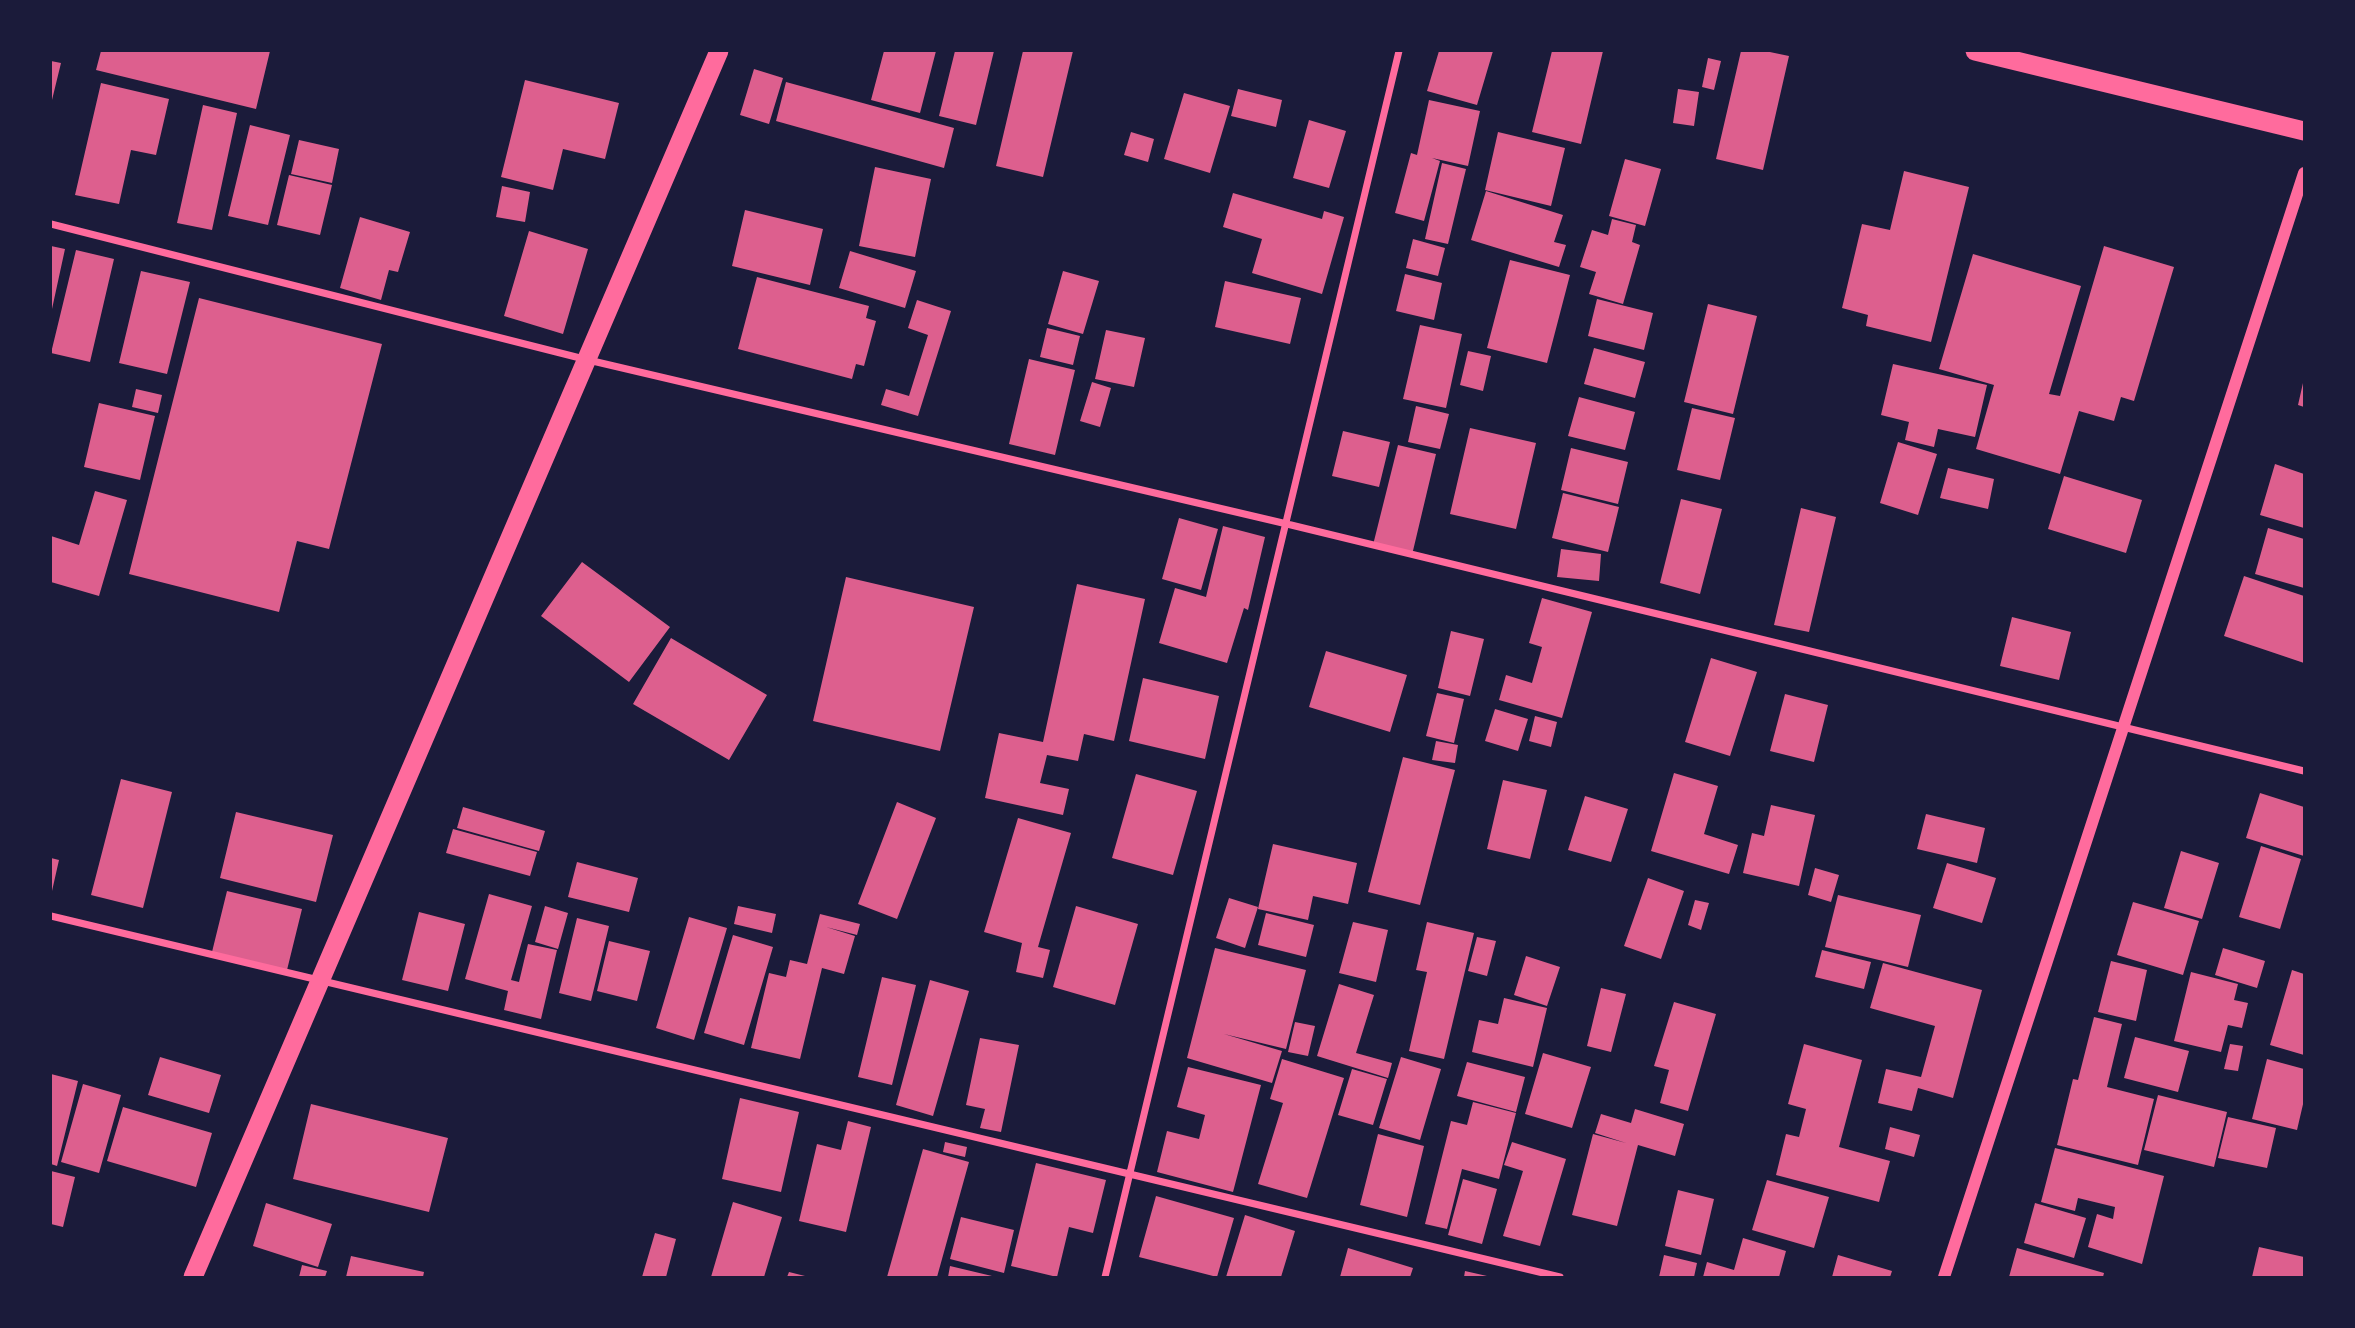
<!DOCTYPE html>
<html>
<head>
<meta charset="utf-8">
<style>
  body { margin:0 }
  #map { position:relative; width:2355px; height:1328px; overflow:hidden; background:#1b1b3a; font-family:"Playfair Display",serif }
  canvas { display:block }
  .frame { position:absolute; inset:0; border:52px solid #1b1b3a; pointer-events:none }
</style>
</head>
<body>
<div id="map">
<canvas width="2355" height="1328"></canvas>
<div class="frame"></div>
</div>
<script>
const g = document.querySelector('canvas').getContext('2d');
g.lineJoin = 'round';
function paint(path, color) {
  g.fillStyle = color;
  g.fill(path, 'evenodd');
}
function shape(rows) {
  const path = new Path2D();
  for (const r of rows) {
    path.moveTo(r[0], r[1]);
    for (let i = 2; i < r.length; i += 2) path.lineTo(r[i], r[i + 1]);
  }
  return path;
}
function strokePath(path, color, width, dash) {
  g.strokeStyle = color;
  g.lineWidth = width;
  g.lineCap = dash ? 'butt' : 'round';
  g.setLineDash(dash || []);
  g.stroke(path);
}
const building = shape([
  [101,51,270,51,256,109,96,70],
  [884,51,936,51,920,113,871,100],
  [955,51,994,51,976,125,939,116],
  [1023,51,1073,51,1043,177,996,166],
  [1439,51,1493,51,1477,105,1427,91],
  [1552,51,1603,51,1581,144,1532,132],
  [1741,51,1765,51,1789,56,1763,170,1716,159],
  [1708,58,1721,61,1714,90,1702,87],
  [51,61,61,63,52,100,51,100],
  [754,69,783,78,769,124,740,115],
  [525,80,619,103,605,159,563,149,553,190,501,177],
  [786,82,954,128,944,168,776,121],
  [101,83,169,99,156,155,131,150,119,204,75,195],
  [1238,89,1282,100,1276,127,1231,116],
  [1678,89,1699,92,1694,126,1673,123],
  [1184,93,1230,106,1210,173,1164,159],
  [1429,100,1480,111,1468,166,1432,158,1440,161,1424,221,1395,213,1411,153,1417,155],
  [203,105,237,113,212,230,177,223],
  [1309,120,1346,131,1329,188,1293,178],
  [250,125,290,135,268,225,228,216],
  [1131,132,1154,139,1148,162,1124,155],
  [1498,132,1565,148,1551,206,1485,190],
  [299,140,339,149,332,183,291,174],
  [1625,159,1661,169,1645,226,1609,216],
  [1442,163,1466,169,1448,244,1425,239],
  [875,167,931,179,915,257,859,246],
  [1904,171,1969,187,1931,342,1866,326,1868,315,1842,308,1862,224,1890,230],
  [289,175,332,185,320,235,277,225],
  [502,186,530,192,525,222,496,217],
  [1486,191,1563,215,1554,242,1566,245,1559,267,1471,240],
  [1233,193,1322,219,1324,211,1344,217,1322,294,1252,273,1262,239,1223,227],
  [745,210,823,229,810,285,732,266],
  [360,217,410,232,398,272,389,270,381,300,340,288],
  [1612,219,1636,225,1632,242,1640,245,1623,304,1589,294,1596,272,1580,267,1592,230,1608,235],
  [529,231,588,249,563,334,504,316],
  [1413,239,1445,248,1438,276,1406,268],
  [51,246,65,249,52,309,51,309],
  [2104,246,2174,267,2134,401,2121,397,2114,421,2079,411,2060,474,1976,449,1994,385,1939,369,1973,254,2081,286,2049,394,2060,396],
  [76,250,114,259,90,362,51,353],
  [850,251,916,271,905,308,839,288],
  [1510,260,1570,275,1547,363,1487,348],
  [141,271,190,282,167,374,119,363],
  [1063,271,1099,281,1083,334,1048,324],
  [1405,274,1442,283,1434,320,1396,311],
  [757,277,869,306,866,318,876,321,864,366,856,364,852,379,738,349],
  [1225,281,1301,298,1290,344,1215,327],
  [199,298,382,344,329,549,297,541,279,612,129,574],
  [1597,299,1653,313,1644,350,1588,336],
  [917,300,951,311,918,416,881,405,886,389,909,396,928,335,908,328],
  [1708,304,1757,316,1733,414,1684,402],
  [1420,325,1462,334,1446,408,1403,399],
  [1047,328,1080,336,1073,365,1040,357],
  [1106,330,1145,338,1134,387,1095,379],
  [1594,348,1645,362,1635,398,1584,384],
  [1468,351,1491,356,1483,391,1460,385],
  [1029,359,1075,370,1055,455,1009,444],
  [1893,364,1987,385,1975,437,1938,429,1934,447,1905,440,1909,422,1881,415],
  [1092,382,1111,388,1100,427,1080,421],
  [2303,383,2304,383,2304,407,2298,405],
  [136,389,162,395,158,413,132,407],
  [1579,397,1635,412,1625,450,1568,436],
  [99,403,155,416,140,480,84,467],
  [1416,406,1449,414,1440,449,1408,442],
  [1692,408,1735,418,1720,480,1677,470],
  [1470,428,1536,443,1516,529,1450,514],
  [1343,431,1390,442,1379,487,1332,476],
  [1898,442,1937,454,1918,515,1880,503],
  [1398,445,1436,454,1412,555,1373,545],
  [1571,448,1628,462,1618,504,1561,490],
  [2275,464,2304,474,2304,528,2260,515],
  [1948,468,1994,479,1988,509,1940,498],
  [2064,476,2142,500,2126,553,2048,529],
  [95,491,127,500,99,596,51,582,51,536,79,545],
  [1563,493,1619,507,1608,552,1552,538],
  [1681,499,1722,509,1700,594,1660,583],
  [1801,508,1836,517,1809,632,1774,625],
  [1179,518,1218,529,1201,590,1162,579],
  [1223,526,1265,537,1248,610,1244,608,1227,663,1159,643,1175,588,1206,597],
  [2268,528,2304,539,2304,588,2255,574],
  [1561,549,1601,554,1599,581,1557,577],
  [582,562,670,627,629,682,541,616],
  [2244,576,2304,596,2304,663,2224,636],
  [846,577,974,607,940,751,813,721],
  [1077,584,1145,599,1114,741,1084,734,1078,761,1047,755,1040,783,1069,789,1063,815,985,798,999,733,1043,742],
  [1542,598,1592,612,1562,718,1499,700,1506,675,1532,683,1542,647,1529,643],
  [2012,617,2071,632,2059,680,2000,666],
  [1451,631,1484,639,1470,696,1438,688],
  [671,638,767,695,729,760,633,704],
  [1326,651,1407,675,1390,732,1309,707],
  [1711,658,1757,672,1730,756,1685,742],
  [1143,678,1219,696,1205,759,1129,741],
  [1437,693,1464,699,1454,743,1426,736],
  [1785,694,1828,705,1814,762,1770,751],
  [1495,709,1528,719,1518,751,1485,741],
  [1535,716,1557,722,1551,747,1529,741],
  [1436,741,1458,745,1455,763,1432,760],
  [1403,757,1455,770,1420,905,1368,892],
  [1674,773,1718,786,1704,834,1738,845,1729,874,1651,851],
  [1136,774,1197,791,1173,875,1112,858],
  [121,779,172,792,143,908,91,895],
  [1503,780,1547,790,1530,859,1487,849],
  [2260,793,2304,807,2304,856,2246,838],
  [1585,796,1628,809,1611,862,1568,850],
  [897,802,936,818,897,919,858,904],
  [1771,805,1815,815,1799,886,1743,873,1752,833,1764,836],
  [463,807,545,831,539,851,457,828],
  [236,812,333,835,316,902,220,878],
  [1926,814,1985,828,1977,863,1917,849],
  [1018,818,1071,833,1038,947,1050,950,1043,978,1016,972,1022,943,984,932],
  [453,829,537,852,530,876,446,853],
  [1273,844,1357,863,1348,904,1313,896,1308,920,1258,909],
  [2261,846,2301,859,2280,929,2239,917],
  [2181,851,2219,863,2202,919,2164,908],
  [51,858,59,860,52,891,51,891],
  [577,862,638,878,629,912,568,897],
  [1947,863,1996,878,1982,923,1933,908],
  [1815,868,1839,875,1831,902,1808,895],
  [1648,878,1684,891,1661,959,1624,946],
  [227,891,302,909,287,970,212,952],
  [489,894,532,906,511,980,519,982,528,944,557,950,541,1019,504,1010,508,991,465,979],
  [1838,895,1921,915,1908,967,1825,947],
  [1229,898,1258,907,1245,948,1216,938],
  [1695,900,1709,903,1701,930,1688,925],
  [2133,902,2199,921,2183,975,2117,955],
  [545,906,568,913,558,949,535,942],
  [738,906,776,914,772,933,734,924],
  [1076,906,1138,924,1115,1005,1053,987],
  [419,912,465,924,448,991,402,980],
  [1266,913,1314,925,1306,957,1258,945],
  [820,914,860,924,857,935,826,927,855,936,844,974,822,968,800,1059,751,1048,769,973,786,977,790,960,807,964],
  [689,917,727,928,694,1040,656,1028],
  [577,918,609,926,591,1001,559,993],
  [1353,922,1388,930,1376,982,1339,973],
  [1427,922,1474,933,1444,1059,1409,1051,1427,972,1416,970],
  [733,935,773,947,744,1045,704,1033],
  [1477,937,1496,941,1487,976,1468,971],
  [609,941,650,951,637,1001,597,991],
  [1215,948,1306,970,1286,1049,1224,1034,1282,1051,1272,1083,1187,1058],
  [2223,948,2265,961,2257,988,2215,975],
  [1822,950,1871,962,1864,989,1815,977],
  [1526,956,1560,967,1547,1006,1514,995],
  [2111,961,2147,970,2136,1021,2098,1012],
  [1883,963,1982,990,1953,1098,1918,1088,1912,1111,1878,1103,1886,1069,1921,1077,1935,1026,1870,1008],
  [2292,970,2304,974,2304,1055,2270,1045],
  [2191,972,2238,984,2234,1000,2248,1003,2242,1028,2228,1025,2221,1052,2174,1041],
  [882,977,916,985,892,1085,858,1077],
  [930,980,969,991,933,1116,896,1105],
  [1339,984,1374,995,1356,1053,1392,1063,1388,1078,1317,1056],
  [1601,988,1626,994,1611,1052,1587,1046],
  [1504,998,1547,1008,1533,1067,1472,1052,1479,1020,1498,1024],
  [1674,1002,1716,1014,1688,1111,1660,1103,1669,1070,1654,1066],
  [2094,1017,2122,1024,2107,1087,2154,1099,2138,1165,2057,1145,2073,1079,2078,1080],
  [1295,1022,1315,1026,1308,1056,1288,1052],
  [2135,1037,2189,1051,2178,1092,2124,1078],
  [980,1038,1019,1045,1001,1132,980,1128,985,1109,966,1105],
  [1804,1044,1862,1060,1839,1147,1890,1161,1879,1202,1776,1175,1786,1134,1799,1137,1806,1109,1788,1104],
  [2230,1044,2243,1046,2238,1071,2224,1069],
  [1543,1053,1591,1067,1572,1128,1525,1114],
  [160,1057,221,1075,209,1113,148,1095],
  [1401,1057,1441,1069,1420,1140,1379,1128],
  [1282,1059,1344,1078,1307,1198,1258,1184,1283,1103,1270,1099],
  [2267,1059,2304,1069,2304,1100,2297,1130,2252,1119],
  [1467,1062,1525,1077,1516,1112,1457,1096],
  [1188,1067,1261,1085,1233,1192,1157,1172,1167,1131,1199,1139,1205,1115,1177,1107],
  [1352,1069,1387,1079,1373,1125,1338,1115],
  [51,1074,78,1081,57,1166,51,1164],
  [83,1084,121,1095,99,1173,61,1162],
  [2158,1095,2227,1112,2214,1167,2144,1150],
  [740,1098,799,1112,781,1192,722,1179],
  [1473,1102,1516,1113,1499,1179,1462,1169,1447,1229,1425,1224,1451,1121,1467,1125],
  [311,1104,448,1138,429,1212,293,1179],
  [123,1107,212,1133,196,1187,107,1161],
  [1635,1109,1684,1124,1675,1156,1638,1145,1617,1226,1572,1215,1593,1134,1626,1143,1595,1133,1601,1114,1631,1123],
  [2228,1117,2276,1128,2267,1168,2218,1158],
  [848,1121,871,1127,846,1232,799,1221,817,1144,841,1150],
  [1890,1127,1920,1135,1914,1157,1885,1149],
  [1378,1134,1424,1146,1407,1217,1360,1205],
  [945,1142,967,1147,965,1157,943,1152],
  [1512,1142,1566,1159,1540,1246,1503,1236,1523,1171,1504,1165],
  [2055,1148,2164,1176,2142,1264,2088,1247,2097,1214,2113,1219,2115,1207,2078,1198,2075,1211,2041,1202],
  [923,1149,969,1162,937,1277,887,1277],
  [1036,1163,1106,1180,1093,1233,1069,1227,1057,1277,1011,1266],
  [51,1171,75,1177,63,1227,51,1224],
  [1463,1179,1497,1189,1482,1244,1448,1235],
  [1767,1180,1829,1197,1814,1248,1752,1230],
  [1678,1190,1714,1199,1701,1255,1665,1246],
  [1156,1196,1234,1218,1217,1277,1139,1257],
  [733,1202,782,1217,764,1277,711,1277],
  [266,1203,332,1224,318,1267,253,1246],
  [2035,1203,2086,1218,2074,1258,2024,1243],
  [1245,1215,1295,1231,1281,1277,1226,1277],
  [961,1217,1014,1230,1004,1273,950,1259],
  [655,1233,676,1239,666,1277,642,1277],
  [1743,1238,1786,1251,1779,1277,1703,1277,1707,1262,1734,1270],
  [2259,1247,2304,1257,2304,1277,2252,1277],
  [1348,1248,1413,1268,1410,1277,1340,1277],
  [2017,1248,2104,1273,2103,1277,2009,1277],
  [1664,1255,1697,1263,1694,1277,1659,1277],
  [1838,1255,1892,1271,1890,1277,1832,1277],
  [351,1256,424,1272,423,1277,346,1277],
  [302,1265,327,1271,325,1277,299,1277],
  [950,1266,992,1276,992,1277,948,1277],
  [1465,1271,1487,1276,1487,1277,1464,1277],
  [789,1272,805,1276,804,1277,787,1277]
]);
const minor = shape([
  [51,224,584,359,1287,524,2304,771],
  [51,916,1560,1277],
  [1105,1277,1399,51]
]);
const tertiary = shape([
  [1944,1277,2304,173]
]);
const trunk = shape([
  [1975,51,2304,131],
  [193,1277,719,51]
]);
paint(building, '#dd5f8e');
strokePath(minor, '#ff6b9d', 7);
strokePath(tertiary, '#ff6b9d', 12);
strokePath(trunk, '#ff6b9d', 19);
</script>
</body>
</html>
